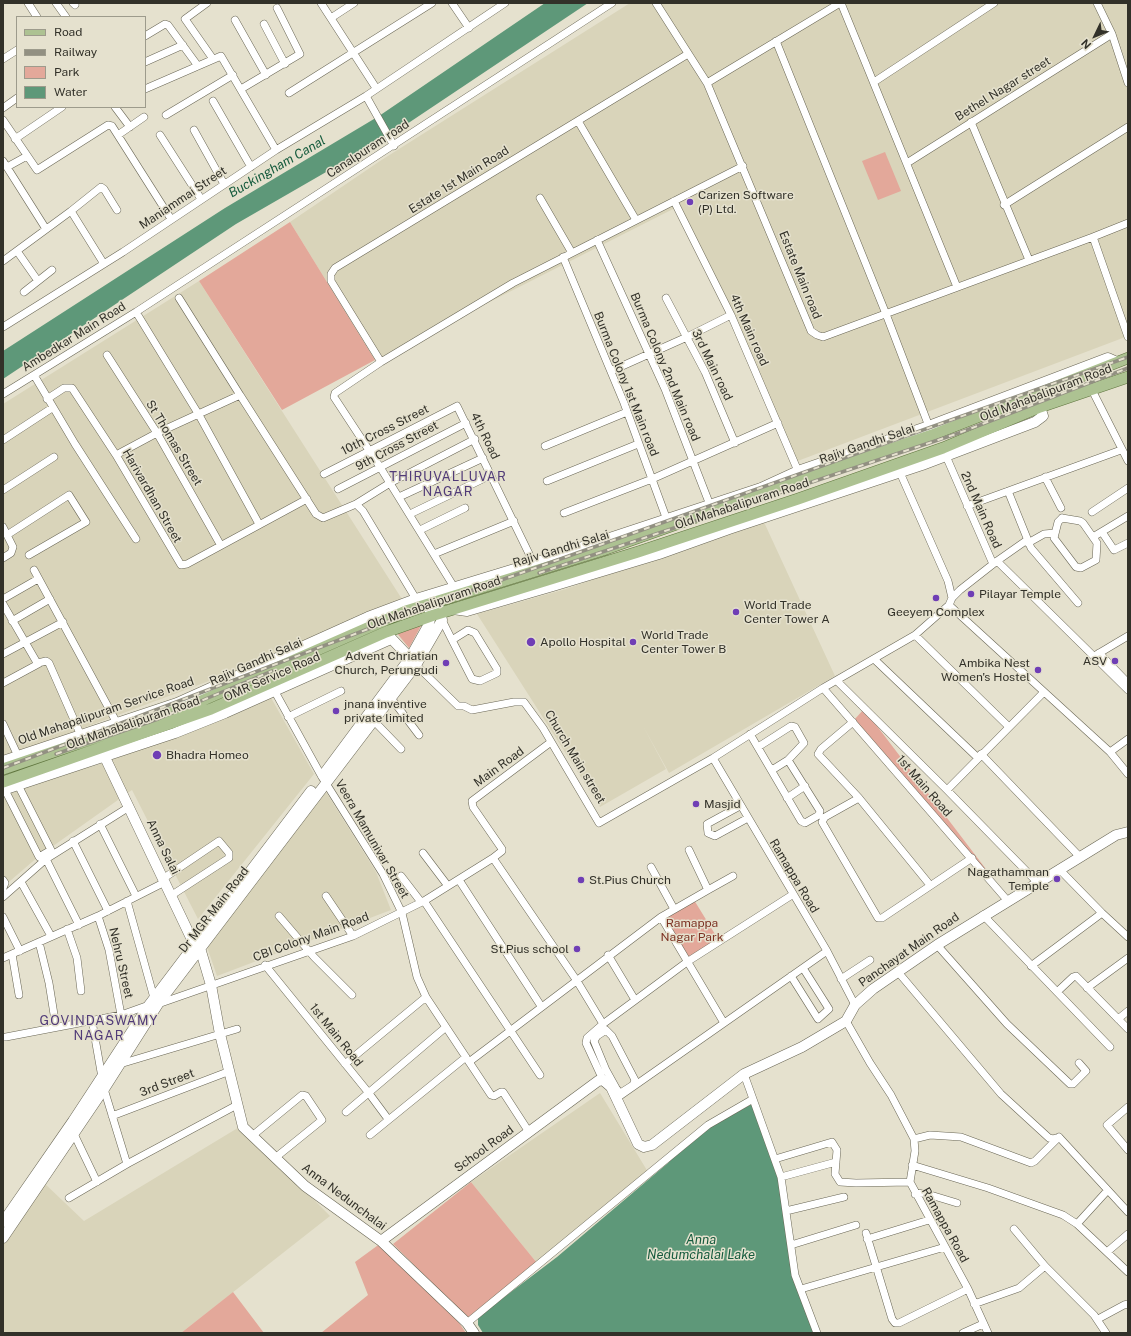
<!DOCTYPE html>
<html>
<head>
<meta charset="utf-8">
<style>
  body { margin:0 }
  #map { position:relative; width:1131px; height:1336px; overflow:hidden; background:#e5e1ce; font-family:"Public Sans",sans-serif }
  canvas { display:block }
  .frame { position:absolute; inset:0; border:4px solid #323129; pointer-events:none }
  .legend { position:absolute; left:16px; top:16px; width:130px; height:92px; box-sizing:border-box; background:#e5e1ce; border:1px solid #9d9b8c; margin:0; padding:5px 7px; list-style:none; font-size:12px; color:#323129 }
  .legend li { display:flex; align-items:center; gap:8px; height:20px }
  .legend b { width:20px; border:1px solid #9d9b8c }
  .north { position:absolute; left:1075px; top:16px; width:40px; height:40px; -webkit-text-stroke:3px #e5e1ce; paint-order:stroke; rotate:227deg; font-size:11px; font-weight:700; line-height:16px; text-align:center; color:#323129 }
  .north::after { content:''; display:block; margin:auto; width:14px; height:18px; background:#323129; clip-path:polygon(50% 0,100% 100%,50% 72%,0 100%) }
</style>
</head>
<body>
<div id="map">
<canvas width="1131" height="1336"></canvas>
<div class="frame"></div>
<ul class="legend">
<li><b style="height:5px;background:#adc292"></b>Road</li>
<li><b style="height:5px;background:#929082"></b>Railway</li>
<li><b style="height:11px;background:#e3a89a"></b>Park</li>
<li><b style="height:11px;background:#5e9879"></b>Water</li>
</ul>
<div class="north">N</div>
</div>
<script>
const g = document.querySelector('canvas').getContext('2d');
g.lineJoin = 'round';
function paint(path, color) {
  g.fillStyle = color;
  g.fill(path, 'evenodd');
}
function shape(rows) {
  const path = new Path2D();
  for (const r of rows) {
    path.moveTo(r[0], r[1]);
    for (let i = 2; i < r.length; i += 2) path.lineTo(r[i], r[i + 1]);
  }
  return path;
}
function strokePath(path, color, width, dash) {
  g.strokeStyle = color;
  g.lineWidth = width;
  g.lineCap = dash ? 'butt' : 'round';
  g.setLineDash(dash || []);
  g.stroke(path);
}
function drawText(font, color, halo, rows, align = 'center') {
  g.font = font + ' "Public Sans",sans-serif';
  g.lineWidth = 3;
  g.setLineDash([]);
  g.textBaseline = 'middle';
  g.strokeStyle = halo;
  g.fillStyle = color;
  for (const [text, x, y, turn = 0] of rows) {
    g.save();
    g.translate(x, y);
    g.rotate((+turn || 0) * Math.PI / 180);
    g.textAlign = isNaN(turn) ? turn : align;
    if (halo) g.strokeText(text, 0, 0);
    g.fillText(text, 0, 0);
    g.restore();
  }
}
const built = shape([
  [630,3,1128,3,1128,336,795,462,677,207,375,360,290,222,380,161],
  [199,281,407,607,3,758,3,404],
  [763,520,835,676,669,773,643,726,666,769,600,807,477,614,566,589],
  [270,696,314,774,198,919,132,790,39,856,3,887,3,792,104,763],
  [326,792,376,872,391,910,217,976,206,944],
  [600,1093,648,1172,537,1263,471,1182],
  [241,1126,330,1216,181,1333,3,1333,3,1235,42,1181,84,1221]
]);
const green = shape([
  [885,152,901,191,878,200,862,161],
  [290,222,375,360,282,410,199,281],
  [422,624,409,648,396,632],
  [864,709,1008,898,854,720],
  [694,900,718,939,689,958,665,918],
  [471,1182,537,1263,467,1318,393,1244],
  [381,1243,460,1324,466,1333,321,1333,368,1295,355,1262],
  [233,1292,264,1333,181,1333]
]);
const water = shape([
  [545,3,588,3,392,134,236,224,3,379,3,351,225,208,379,116],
  [752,1104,778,1176,793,1276,814,1333,483,1333,478,1325,478,1317,557,1257,668,1163,673,1156,714,1124]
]);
const street = shape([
  [28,3,37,17],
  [56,3,66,17],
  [73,3,75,5],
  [207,3,185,19,213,59],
  [321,3,376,88],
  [452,3,469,28],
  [656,3,707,83,811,331,817,335,823,337,1093,237],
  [841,3,957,287],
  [1097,3,1112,34,1128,83],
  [331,18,354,3],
  [235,20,266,75],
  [264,24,285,64],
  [145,36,165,24,168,25,198,66],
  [776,41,886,314,930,429],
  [3,59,17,50],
  [145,62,183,45],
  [874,82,994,3],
  [707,83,840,3],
  [145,89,221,56,276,150],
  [241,89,300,54,277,8],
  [289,93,432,3],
  [366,96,394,146],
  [213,101,251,167],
  [115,107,130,127],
  [3,108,17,98],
  [166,115,233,75],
  [3,120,37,170,108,125,112,126,171,219],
  [578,121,636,220],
  [971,122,1029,260],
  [194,130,224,184],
  [118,135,144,117],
  [160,135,201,199],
  [15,139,62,107],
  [3,161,46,229],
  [907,163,1112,34],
  [7,167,27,156],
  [540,198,572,253],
  [674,201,731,315,798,471],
  [1004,205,1128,127],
  [71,211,101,187,104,189,117,210],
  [1128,223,1093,237,1128,337],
  [597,240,665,389,710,505],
  [17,251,38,281,24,292],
  [563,257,624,403,667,520],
  [3,261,71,211,104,264],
  [38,281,52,270],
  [179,298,240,395],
  [666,298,705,372,735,443],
  [136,312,199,415,259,524],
  [3,327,123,252,276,150,366,96,505,3],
  [107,355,157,433,220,544],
  [381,362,331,281,331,274,335,268,688,54],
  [611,371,687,337,731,315],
  [34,375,75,444,136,539],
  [1091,388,1128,461],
  [3,394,136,312,612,3],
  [47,399,64,388,72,388,116,455,181,565,187,564,307,499],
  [3,440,52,408],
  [545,446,627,412],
  [116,455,157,433,240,395,316,514,323,518,356,504,363,511,416,599],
  [946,456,993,564],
  [898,468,948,581,952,598],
  [324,474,457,406,535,566],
  [1045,477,1061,508],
  [547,481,638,444],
  [338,489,466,423],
  [3,490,54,457],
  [1008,491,1031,548,1078,603],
  [399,497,483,458],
  [356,504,390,483,475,439],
  [967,506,1121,450],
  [1092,512,1128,488],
  [564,513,652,479,778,423],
  [410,514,491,475],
  [1062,518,1080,521,1083,523,1097,543,1096,560,1081,568,1076,567,1054,538,1058,522,1062,518],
  [3,527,13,547,11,553,3,558],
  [420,530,465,508],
  [1102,532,1114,550,1128,543],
  [7,535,69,495,86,522,29,555],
  [1093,537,1128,516],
  [1028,543,1044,534,1055,533],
  [434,554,514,521],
  [997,561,1128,690],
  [34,570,119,727],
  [454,587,380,467,334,397,335,393,381,362,513,283,743,166],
  [3,599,38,579],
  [3,604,36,661,38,663,46,661,49,663,82,738],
  [949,605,1110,752,1128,774],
  [442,620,452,640,472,679,480,681,497,673,497,669,475,633,468,630,452,640],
  [12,621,50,599],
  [915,635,1009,727],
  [1099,653,1128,683],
  [3,654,63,622],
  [1096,655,1128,636],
  [874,659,978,758],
  [416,665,458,706,464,706,472,710,514,702,524,702,543,728,599,823,713,758,823,688,915,635,949,605,952,598,960,590,997,561,1027,540],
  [837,681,947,790,1037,882],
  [3,683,40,663],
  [823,688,1007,900],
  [274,690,322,777,383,874,402,913,417,977,426,997,491,1095,494,1096,501,1092,503,1092,529,1132],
  [391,698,419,735],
  [288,717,341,691],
  [374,721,401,749],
  [853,722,821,749,818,754,859,798,930,885],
  [3,724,18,756],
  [750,734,801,821,805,823,819,815,820,811,788,760,772,770],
  [758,747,791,726,795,727,804,743,788,760],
  [1110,752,1128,739],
  [981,754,1080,857],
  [713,758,827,951,855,1005],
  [3,786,39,857,51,850,18,785],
  [947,790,1044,692],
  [787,798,805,786],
  [859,798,825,817,822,822,878,918,882,918,972,858],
  [740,806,707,824,708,833,715,836,748,818],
  [100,824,136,896],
  [73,841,108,911],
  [689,850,708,890,733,876],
  [423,853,448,886],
  [493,858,577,981,603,1024],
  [46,859,79,925],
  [651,867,674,909],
  [1059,869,1102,913,1128,937],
  [401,876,421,902],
  [164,878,219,841,229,853,229,858,172,895],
  [3,880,5,883,3,888],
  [459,880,541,1006],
  [21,882,51,936],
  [326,896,353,936],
  [3,897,46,859,129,807],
  [127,901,154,998],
  [424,901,540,1075],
  [983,915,1110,1047],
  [98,916,109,950,121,1015],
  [279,916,314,957,352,995],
  [3,917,20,951],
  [661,917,724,1023],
  [67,929,77,958,81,991],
  [39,942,49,983,56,1027],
  [937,945,1007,1024,1070,1084,1073,1084,1086,1071,1079,1063],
  [12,954,19,995],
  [608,955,635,1000],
  [3,958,98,916,165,882],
  [265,965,368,1092,388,1119],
  [1031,966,1102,913],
  [898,972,1001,1094,1049,1138,1053,1139,1059,1137],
  [791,976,818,1019,829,1009,803,968],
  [841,979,870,960],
  [1087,988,1128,958],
  [1057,992,1073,977,1076,976,1128,1029],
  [158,1004,353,936,424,901,493,858,502,851,502,849,473,807,472,801,551,742],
  [1118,1019,1128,1011],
  [92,1021,104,1089,127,1164],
  [846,1021,870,1063,891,1095,914,1139,915,1151,910,1182,968,1289,988,1333],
  [606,1030,612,1036,635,1080,633,1085,622,1092,619,1092,616,1088,606,1070,594,1041,597,1036,606,1030],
  [6,1037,121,1015,149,1005],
  [469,1062,661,917,708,890],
  [120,1064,237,1029],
  [345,1064,426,997],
  [744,1074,753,1099],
  [603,1080,586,1043,587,1038,603,1024,687,962,792,895],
  [617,1098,827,951],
  [1128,1107,1107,1125,1128,1150],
  [346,1112,446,1027],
  [112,1116,230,1071],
  [74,1134,97,1182],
  [370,1135,466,1057],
  [252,1136,302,1095,306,1096,322,1120,275,1158],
  [914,1139,930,1135,961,1137,1031,1163,1035,1161,1059,1137,1128,1212],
  [775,1159,832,1142,837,1150,835,1174,840,1182,856,1183,910,1182],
  [912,1165,988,1188,1063,1215,1077,1224,1128,1272],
  [781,1177,836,1162],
  [915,1194,924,1193,957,1203],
  [69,1198,127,1164,237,1105],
  [786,1211,844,1197],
  [1077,1224,1107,1191],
  [1014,1229,1045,1266,1094,1315,1106,1333],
  [866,1233,892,1319,895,1323,899,1323,968,1289],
  [867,1239,929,1220],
  [791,1245,856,1225],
  [1107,1252,1128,1234],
  [801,1289,945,1247],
  [974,1304,1019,1288,1045,1266],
  [1098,1319,1124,1305,1128,1304],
  [467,1323,708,1125,753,1099,781,1177,795,1275,817,1333],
  [963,1333,983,1324]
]);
const secondary = shape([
  [453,609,467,611,553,586,659,554,729,529,922,465,1035,422,1043,416,1040,407],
  [388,635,410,658],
  [101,749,194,944,200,948,211,985,220,1034,243,1127,305,1186,381,1241,467,1323,474,1333],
  [3,761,177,703,368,617,416,599,534,563,761,488,798,471,929,426,1108,358,1117,362],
  [323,775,410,658,428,626,431,616,428,604],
  [3,790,175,733,225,713,391,639],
  [3,1222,73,1121,149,1005,311,791],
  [3,1238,104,1089,158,1004,416,665,442,620,437,601],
  [381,1241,598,1081,603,1080,611,1087,638,1144,644,1147,652,1145,744,1074,802,1047,846,1021,855,1005,873,989,937,945,1116,835,1128,832]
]);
const primary = shape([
  [3,769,192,705,406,611,603,550,832,469,932,435,1128,358],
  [3,782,211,709,386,632,431,616,638,552,798,499,943,448,1040,407,1128,377]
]);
const rail = shape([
  [539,573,959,433,1128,368],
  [56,754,158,719,272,671],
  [3,768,431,605,1128,357]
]);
const markers = [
  [690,202,4,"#6f3eb5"],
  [971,594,4,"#6f3eb5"],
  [936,598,4,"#6f3eb5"],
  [736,612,4,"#6f3eb5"],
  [531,642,5,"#6f3eb5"],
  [633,642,4,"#6f3eb5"],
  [1115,661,4,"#6f3eb5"],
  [446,663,4,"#6f3eb5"],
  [1038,670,4,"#6f3eb5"],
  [336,711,4,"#6f3eb5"],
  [157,755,5,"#6f3eb5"],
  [696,804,4,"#6f3eb5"],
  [1057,879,4,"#6f3eb5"],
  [581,880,4,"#6f3eb5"],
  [577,949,4,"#6f3eb5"]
];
const streetNames = [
  ["Bethel Nagar street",1003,89,-32],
  ["Canalpuram road",368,149,-33],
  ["Estate 1st Main Road",459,180,-32],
  ["Maniammai Street",183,198,-34],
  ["Estate Main road",800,275,68],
  ["4th Main road",749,330,66],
  ["Ambedkar Main Road",74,337,-32],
  ["3rd Main road",712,365,64],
  ["Burma Colony 2nd Main road",665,367,67],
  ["Burma Colony 1st Main road",626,384,68],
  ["Old Mahabalipuram Road",1046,393,-21],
  ["10th Cross Street",385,430,-27],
  ["4th Road",485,436,64],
  ["St Thomas Street",174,443,59],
  ["Rajiv Gandhi Salai",867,444,-19],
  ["9th Cross Street",397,446,-28],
  ["Harivardhan Street",152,496,60],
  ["Old Mahabalipuram Road",742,504,-18],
  ["2nd Main Road",981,510,66],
  ["Rajiv Gandhi Salai",561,549,-17],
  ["Old Mahabalipuram Road",434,603,-19],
  ["Rajiv Gandhi Salai",256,662,-24],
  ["OMR Service Road",272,677,-24],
  ["Old Mahapalipuram Service Road",106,711,-19],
  ["Old Mahabalipuram Road",133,723,-19],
  ["Church Main street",575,757,59],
  ["Main Road",499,767,-36],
  ["1st Main Road",924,786,49],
  ["Veera Mamunivar Street",372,839,60],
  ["Anna Salai",163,847,64],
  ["Ramappa Road",794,876,59],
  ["Dr MGR Main Road",214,910,-52],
  ["CBI Colony Main Road",311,937,-20],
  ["Panchayat Main Road",909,950,-35],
  ["Nehru Street",121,963,77],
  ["1st Main Road",336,1035,51],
  ["3rd Street",167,1083,-21],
  ["School Road",484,1149,-36],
  ["Anna Nedunchalai",344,1197,37],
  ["Ramappa Road",945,1225,61]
];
const poiNames = [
  ["Carizen Software",698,195],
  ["(P) Ltd.",698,209],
  ["Pilayar Temple",979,594],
  ["World Trade",744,605],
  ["Center Tower A",744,619],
  ["Geeyem Complex",936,612,"center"],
  ["World Trade",641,635],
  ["Center Tower B",641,649],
  ["Apollo Hospital",540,642],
  ["Advent Chriatian",438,656,"right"],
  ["Church, Perungudi",438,670,"right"],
  ["ASV",1107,661,"right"],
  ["Ambika Nest",1030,663,"right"],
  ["Women's Hostel",1030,677,"right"],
  ["jnana inventive",344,704],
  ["private limited",344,718],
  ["Bhadra Homeo",166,755],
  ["Masjid",704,804],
  ["Nagathamman",1049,872,"right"],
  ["Temple",1049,886,"right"],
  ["St.Pius Church",589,880],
  ["St.Pius school",569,949,"right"]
];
const parkNames = [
  ["Ramappa",692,923],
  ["Nagar Park",692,937]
];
const waterNames = [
  ["Buckingham Canal",277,167,-30],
  ["Anna",701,1240],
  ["Nedumchalai Lake",701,1255]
];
const neighbourhoodNames = [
  ["THIRUVALLUVAR",448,477],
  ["NAGAR",448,492],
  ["GOVINDASWAMY",99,1021],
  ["NAGAR",99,1036]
];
paint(built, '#d9d4ba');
paint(green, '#e3a89a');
paint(water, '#5e9879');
strokePath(street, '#696655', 8);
strokePath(secondary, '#696655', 11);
strokePath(primary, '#5f753e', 12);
strokePath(street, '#fff', 7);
strokePath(secondary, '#fff', 10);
strokePath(primary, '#adc292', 11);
strokePath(rail, '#929082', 3.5);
strokePath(rail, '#e5e1ce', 2, [6]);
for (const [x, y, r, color] of markers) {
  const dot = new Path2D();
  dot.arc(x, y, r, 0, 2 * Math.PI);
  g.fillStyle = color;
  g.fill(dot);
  strokePath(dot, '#e5e1ce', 1.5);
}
drawText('12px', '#323129', '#e5e1ce', streetNames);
drawText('12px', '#323129', '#e5e1ce', poiNames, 'left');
drawText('12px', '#7d3324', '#e5e1ce', parkNames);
drawText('italic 13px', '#155b3d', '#e5e1ce', waterNames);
g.letterSpacing = '1px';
drawText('13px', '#513b78', '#e5e1ce', neighbourhoodNames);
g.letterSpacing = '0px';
</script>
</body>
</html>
